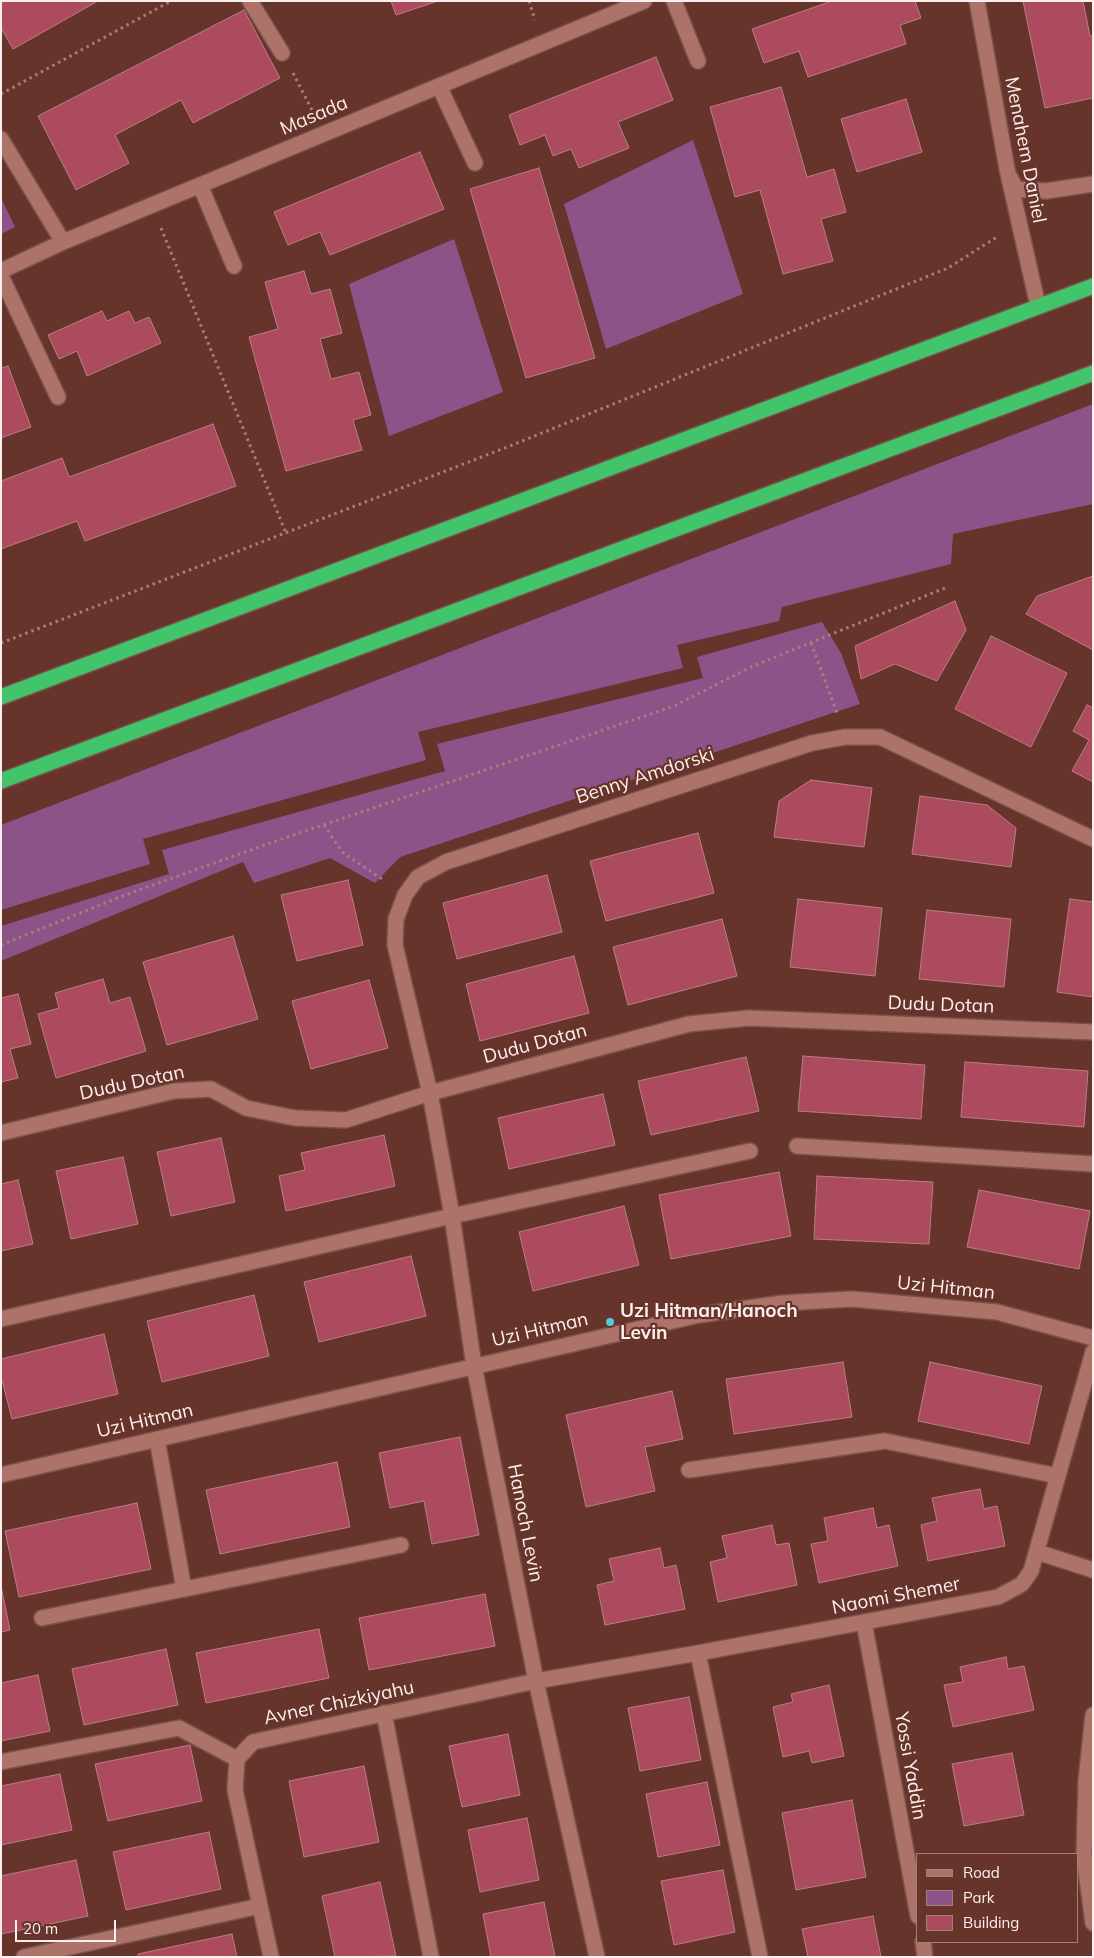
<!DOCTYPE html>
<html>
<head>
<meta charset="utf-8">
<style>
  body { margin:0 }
  #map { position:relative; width:1094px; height:1958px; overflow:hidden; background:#67342c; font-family:Mulish,sans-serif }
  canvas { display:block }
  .frame { position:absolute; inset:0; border:2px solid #fdefed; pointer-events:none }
  .legend { position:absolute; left:916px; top:1853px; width:162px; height:90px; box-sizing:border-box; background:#67342c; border:1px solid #a37f79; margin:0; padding:6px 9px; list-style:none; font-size:15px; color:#fdefed }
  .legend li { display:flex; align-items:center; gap:10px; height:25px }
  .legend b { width:25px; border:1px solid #a37f79 }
  .scale { position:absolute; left:15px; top:1920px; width:101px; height:22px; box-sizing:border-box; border:2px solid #fdefed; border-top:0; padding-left:6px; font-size:15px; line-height:18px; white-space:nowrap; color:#fdefed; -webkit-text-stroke:4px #67342c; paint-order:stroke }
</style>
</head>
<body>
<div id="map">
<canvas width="1094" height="1958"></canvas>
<div class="frame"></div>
<ul class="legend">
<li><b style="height:6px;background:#ad7369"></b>Road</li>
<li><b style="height:14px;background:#8c5388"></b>Park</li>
<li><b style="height:14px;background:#ac4a5e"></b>Building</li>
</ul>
<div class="scale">20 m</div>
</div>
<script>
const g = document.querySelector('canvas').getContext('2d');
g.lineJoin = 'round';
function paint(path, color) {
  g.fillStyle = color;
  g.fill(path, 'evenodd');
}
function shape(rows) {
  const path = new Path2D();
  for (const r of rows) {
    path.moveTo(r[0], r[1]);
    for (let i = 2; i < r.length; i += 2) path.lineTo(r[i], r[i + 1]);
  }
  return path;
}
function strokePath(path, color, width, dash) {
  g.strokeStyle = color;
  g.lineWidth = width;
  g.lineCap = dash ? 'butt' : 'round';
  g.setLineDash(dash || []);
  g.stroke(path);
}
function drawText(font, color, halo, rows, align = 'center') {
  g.font = font + ' Mulish,sans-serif';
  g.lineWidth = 4.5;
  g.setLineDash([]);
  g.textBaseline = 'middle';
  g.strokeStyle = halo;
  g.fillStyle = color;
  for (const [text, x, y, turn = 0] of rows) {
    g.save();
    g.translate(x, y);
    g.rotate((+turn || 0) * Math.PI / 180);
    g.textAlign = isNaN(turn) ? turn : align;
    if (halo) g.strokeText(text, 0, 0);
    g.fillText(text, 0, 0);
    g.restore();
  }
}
const green = shape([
  [693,140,743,294,606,349,564,204],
  [1,198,15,227,1,234],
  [454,239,503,392,389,436,349,284],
  [1093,404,1093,504,953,534,951,564,782,607,779,621,677,645,683,668,418,732,426,760,143,839,150,864,1,910,1,825],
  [822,622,841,653,860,704,400,857,375,883,330,858,254,883,243,862,1,961,1,926,169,874,162,850,445,771,437,744,703,678,697,657]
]);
const building = shape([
  [1,1,98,1,13,49,1,28,1,1],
  [391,1,438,1,396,15,391,1],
  [832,1,915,1,921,18,900,25,906,44,808,77,799,51,764,63,752,29,832,1],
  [1023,1,1083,1,1090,36,1093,36,1093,98,1045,108,1023,1],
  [244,10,280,78,193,123,181,100,115,135,129,163,76,190,38,116,244,10],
  [656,57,673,100,618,122,629,148,579,168,571,149,553,156,545,135,520,145,509,115,656,57],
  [781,87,807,177,834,169,846,212,821,219,833,261,783,274,760,190,735,197,710,107,781,87],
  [906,99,922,152,857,172,841,119,906,99],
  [420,152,444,209,330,255,320,232,288,245,274,212,420,152],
  [539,168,595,358,526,378,470,189,539,168],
  [304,271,311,294,330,289,342,333,320,339,331,379,359,372,371,415,353,420,362,450,286,471,249,337,278,329,265,282,304,271],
  [102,311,107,321,129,311,135,323,149,317,161,343,87,376,77,351,59,359,48,335,102,311],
  [8,366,31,427,1,438,1,368,8,366],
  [213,424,236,486,85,541,77,521,1,549,1,481,62,458,69,477,213,424],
  [1093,576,1093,650,1026,614,1037,596,1093,576],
  [955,601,966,630,937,681,895,664,861,679,855,646,955,601],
  [991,636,1067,673,1031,747,955,709,991,636],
  [1087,705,1093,708,1093,782,1072,771,1089,740,1073,731,1087,705],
  [811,780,872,788,864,847,774,837,779,801,811,780],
  [920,796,987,805,1016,828,1011,867,912,854,920,796],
  [698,833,714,893,606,921,590,861,698,833],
  [547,875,562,932,457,959,443,903,547,875],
  [348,880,363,945,297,961,281,895,348,880],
  [798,899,882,908,875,976,790,967,798,899],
  [1070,899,1093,902,1093,997,1057,992,1070,899],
  [927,910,1011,919,1004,987,919,979,927,910],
  [722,919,737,976,628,1005,613,947,722,919],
  [233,936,258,1019,167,1045,143,962,233,936],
  [574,956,589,1013,480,1041,466,984,574,956],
  [103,979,110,1003,130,997,146,1051,56,1078,38,1014,59,1008,55,993,103,979],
  [369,980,388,1048,311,1069,292,1001,369,980],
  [18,994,31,1044,10,1049,18,1078,1,1082,1,998,18,994],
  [803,1056,925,1065,921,1119,798,1111,803,1056],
  [746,1057,759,1111,651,1135,638,1081,746,1057],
  [965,1062,1088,1071,1084,1127,961,1117,965,1062],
  [603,1094,615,1145,509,1169,498,1118,603,1094],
  [384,1135,395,1186,286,1211,279,1176,305,1170,301,1153,384,1135],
  [221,1138,235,1202,171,1216,157,1152,221,1138],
  [123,1157,138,1224,71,1239,56,1171,123,1157],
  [779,1172,791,1236,671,1259,659,1195,779,1172],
  [817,1176,933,1182,929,1244,814,1239,817,1176],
  [18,1180,33,1244,1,1251,1,1184,18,1180],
  [979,1190,1090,1211,1079,1269,967,1247,979,1190],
  [624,1206,639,1265,533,1291,519,1232,624,1206],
  [411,1256,426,1316,319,1342,304,1282,411,1256],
  [254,1295,269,1356,162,1382,147,1321,254,1295],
  [104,1334,118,1394,12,1419,1,1376,1,1359,104,1334],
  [843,1362,852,1417,734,1434,726,1379,843,1362],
  [930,1362,1042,1386,1029,1444,918,1421,930,1362],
  [672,1391,683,1439,645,1447,655,1491,586,1507,566,1415,672,1391],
  [460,1437,479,1535,432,1544,424,1501,390,1508,379,1453,460,1437],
  [337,1462,350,1527,220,1554,206,1490,337,1462],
  [980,1489,984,1509,997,1506,1005,1546,928,1561,921,1525,937,1521,932,1498,980,1489],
  [137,1503,151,1569,19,1597,5,1531,137,1503],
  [873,1508,877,1528,889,1525,898,1566,819,1583,811,1544,828,1541,824,1518,873,1508],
  [772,1525,776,1545,789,1543,797,1585,718,1602,710,1562,727,1558,722,1536,772,1525],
  [660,1548,664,1568,676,1565,685,1609,605,1625,597,1585,614,1581,609,1559,660,1548],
  [1,1586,10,1630,1,1632,1,1586],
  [485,1594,495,1646,369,1670,359,1618,485,1594],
  [319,1629,329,1678,206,1703,196,1653,319,1629],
  [166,1649,178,1705,84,1725,72,1669,166,1649],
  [1006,1657,1008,1669,1024,1666,1034,1710,953,1727,944,1685,963,1682,960,1667,1006,1657],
  [38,1675,50,1731,1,1741,1,1683,38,1675],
  [829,1685,844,1756,812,1763,809,1751,783,1757,773,1707,793,1702,791,1694,829,1685],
  [689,1697,701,1760,640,1771,628,1708,689,1697],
  [508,1734,520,1795,462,1807,449,1746,508,1734],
  [190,1745,202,1801,108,1821,95,1764,190,1745],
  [1012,1753,1024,1815,964,1826,952,1764,1012,1753],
  [364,1766,379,1842,304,1857,289,1781,364,1766],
  [60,1774,72,1830,1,1845,1,1786,60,1774],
  [707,1782,720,1845,658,1857,646,1794,707,1782],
  [852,1800,866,1877,796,1890,782,1813,852,1800],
  [527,1818,539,1880,480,1892,468,1830,527,1818],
  [209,1832,221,1889,126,1910,113,1852,209,1832],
  [76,1860,88,1916,1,1934,1,1876,76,1860],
  [723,1870,735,1932,674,1945,661,1881,723,1870],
  [380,1882,396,1956,335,1957,322,1896,380,1882],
  [544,1902,555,1957,491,1957,483,1914,544,1902],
  [873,1916,881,1957,808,1957,802,1929,873,1916],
  [232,1934,237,1957,138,1957,138,1954,232,1934]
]);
const path = shape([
  [529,1,535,20],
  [293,73,313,112],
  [1,94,171,1],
  [161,228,286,533],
  [1,643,510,446,948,268,997,237],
  [811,643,837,713],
  [324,825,342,852,385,881],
  [1,945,125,895,273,842,674,706,751,667,945,588]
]);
const minor = shape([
  [250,1,282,53],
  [674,1,698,61],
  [977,1,1007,169,1038,306],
  [439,86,475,163],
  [1,139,63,242],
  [1010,177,1016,189,1046,191,1093,184],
  [200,185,234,266],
  [1,271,63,242,644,1],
  [1,276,58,397],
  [1,1133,174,1091,211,1089,246,1108,295,1118,346,1120,430,1093,689,1024,749,1018,1093,1032],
  [797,1146,1093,1164],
  [1,1319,452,1216,750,1151],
  [157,1439,184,1589],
  [689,1470,885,1441,1058,1476],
  [1,1475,699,1315,783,1303,852,1299,997,1312,1093,1338],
  [1037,1552,1093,1570],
  [42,1618,401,1545],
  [864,1622,918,1916],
  [698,1653,760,1957],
  [384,1713,431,1957],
  [1093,1715,1086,1781,1084,1856,1093,1923],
  [1,1762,179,1728,237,1759],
  [923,1942,925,1957],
  [24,1957,260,1906],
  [271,1957,235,1790,237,1759,253,1742,536,1681,698,1653,998,1597,1022,1584,1031,1571,1093,1352],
  [597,1957,536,1681,474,1366,452,1216,430,1093,395,945,396,919,405,895,418,877,446,862,812,743,845,737,880,737,1093,839]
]);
const highway = shape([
  [1,697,1093,286],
  [1,781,1093,373]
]);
const markers = [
  [610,1322,5,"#54cadd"]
];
const streetNames = [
  ["Masada",314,116,-23],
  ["Menahem Daniel",1025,150,79],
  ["Benny Amdorski",645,776,-18],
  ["Dudu Dotan",941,1005,2],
  ["Dudu Dotan",535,1044,-15],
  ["Dudu Dotan",132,1083,-12],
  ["Uzi Hitman",946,1288,6],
  ["Uzi Hitman",540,1330,-13],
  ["Uzi Hitman",145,1421,-13],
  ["Hanoch Levin",525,1523,79],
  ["Naomi Shemer",896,1596,-11],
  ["Avner Chizkiyahu",339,1703,-12],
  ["Yossi Yaddin",910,1766,80]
];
const poiNames = [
  ["Uzi Hitman/Hanoch",620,1311],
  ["Levin",620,1333]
];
paint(green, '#8c5388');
paint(building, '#ac4a5e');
strokePath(building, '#ba7e86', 1);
strokePath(minor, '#79514c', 18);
strokePath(highway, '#79514c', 18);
strokePath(path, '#a4807a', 3, [2.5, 4]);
strokePath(minor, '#ad7369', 15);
strokePath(highway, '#41c46a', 15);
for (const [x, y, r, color] of markers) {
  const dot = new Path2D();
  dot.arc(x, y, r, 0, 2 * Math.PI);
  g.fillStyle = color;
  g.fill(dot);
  strokePath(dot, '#67342c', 2);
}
drawText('19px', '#fdefed', '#67342c', streetNames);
drawText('bold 19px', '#fdefed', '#67342c', poiNames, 'left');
</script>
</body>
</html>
